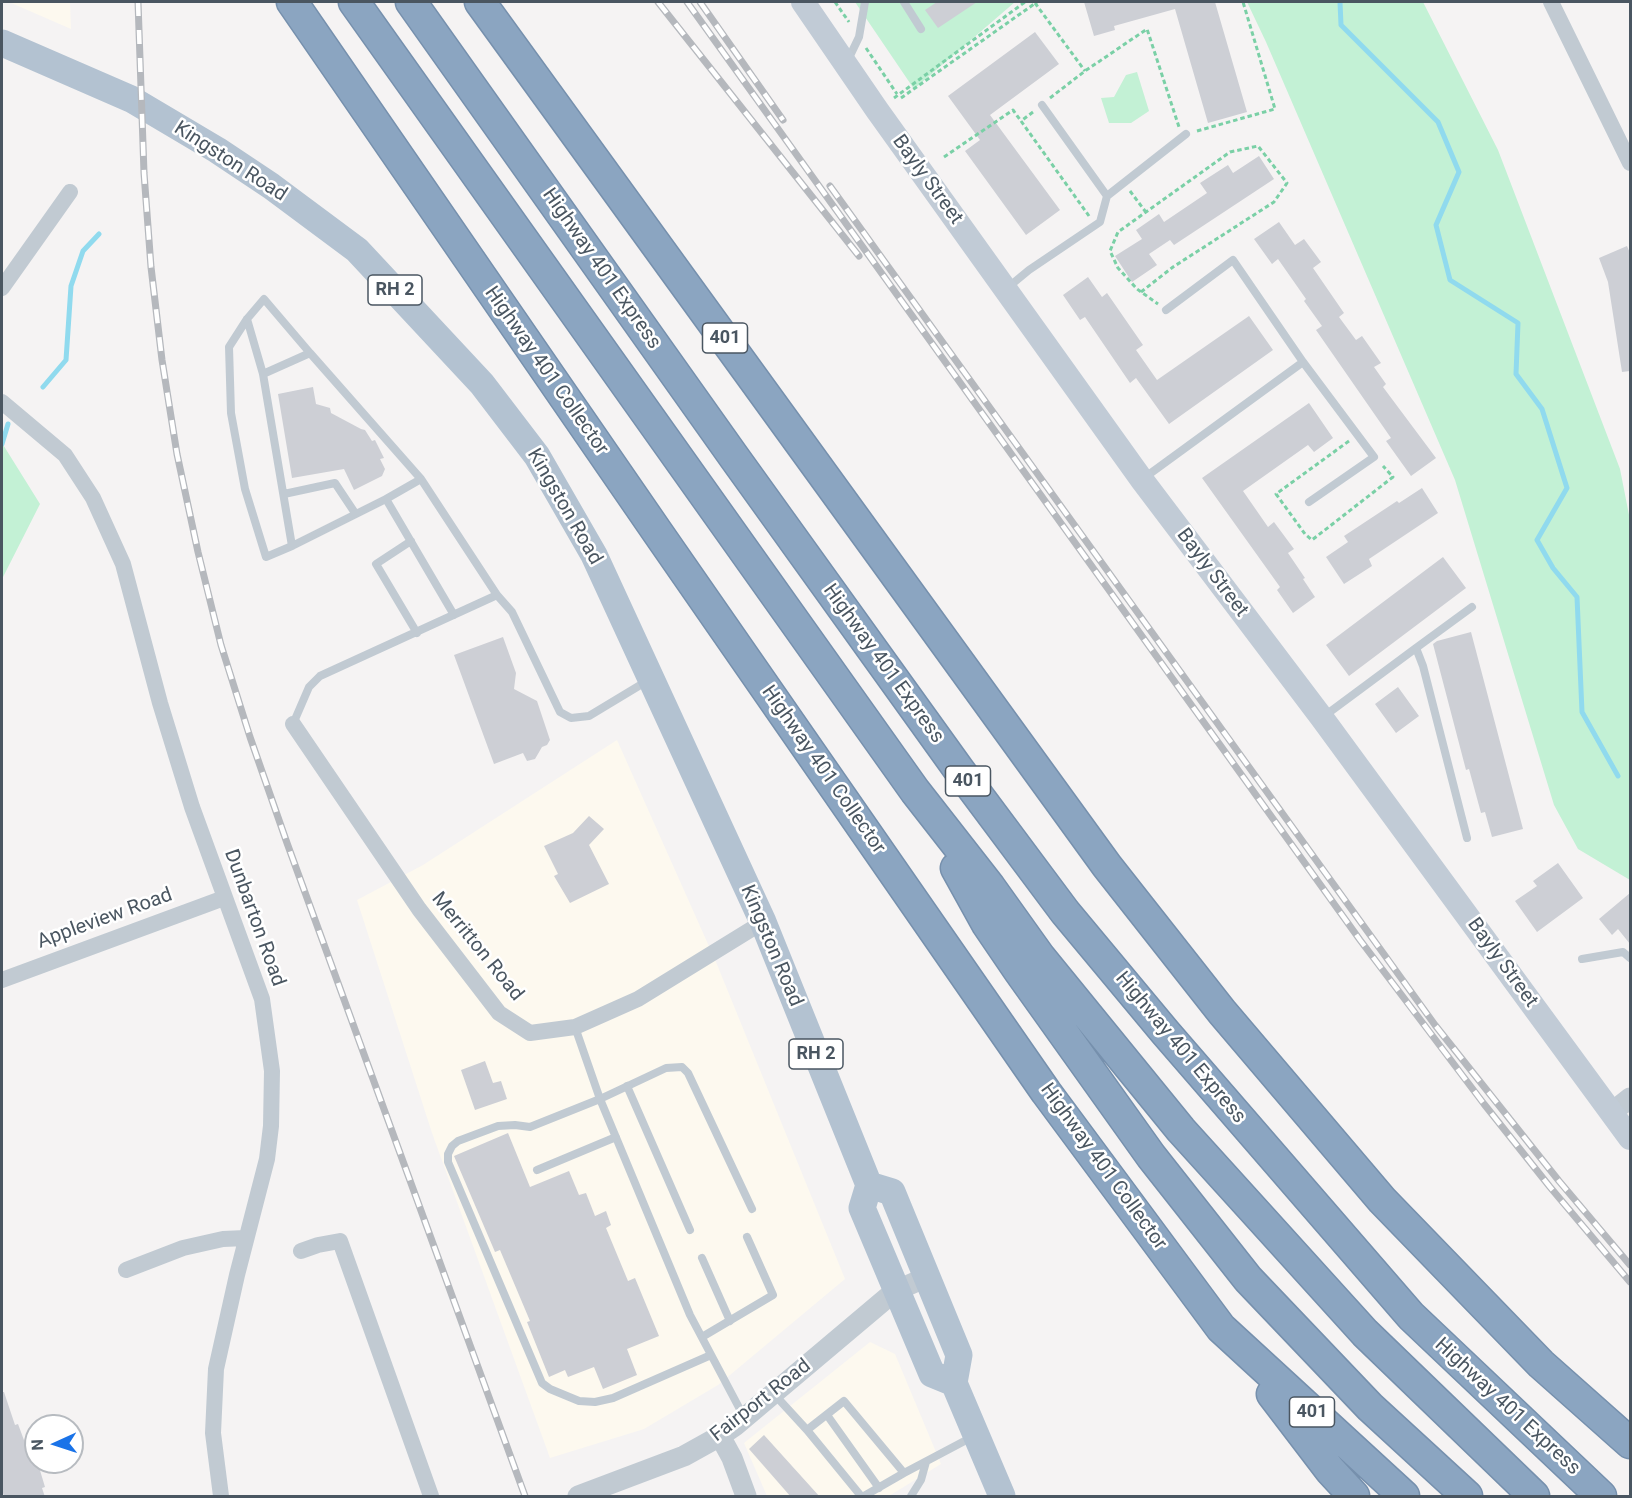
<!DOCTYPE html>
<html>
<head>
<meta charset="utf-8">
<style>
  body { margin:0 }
  #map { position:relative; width:1632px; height:1498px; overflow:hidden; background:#f5f3f3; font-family:Roboto,sans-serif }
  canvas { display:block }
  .frame { position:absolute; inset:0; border:3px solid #4a5661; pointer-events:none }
  .north { position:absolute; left:24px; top:1414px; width:60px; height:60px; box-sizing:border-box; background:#fff; border:2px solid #b7bbc0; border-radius:50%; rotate:267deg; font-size:16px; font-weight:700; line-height:24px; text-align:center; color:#4a5661 }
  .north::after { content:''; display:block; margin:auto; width:21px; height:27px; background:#1a73e8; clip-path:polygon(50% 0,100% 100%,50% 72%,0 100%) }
</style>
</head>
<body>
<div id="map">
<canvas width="1632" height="1498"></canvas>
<div class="frame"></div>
<div class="north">N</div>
</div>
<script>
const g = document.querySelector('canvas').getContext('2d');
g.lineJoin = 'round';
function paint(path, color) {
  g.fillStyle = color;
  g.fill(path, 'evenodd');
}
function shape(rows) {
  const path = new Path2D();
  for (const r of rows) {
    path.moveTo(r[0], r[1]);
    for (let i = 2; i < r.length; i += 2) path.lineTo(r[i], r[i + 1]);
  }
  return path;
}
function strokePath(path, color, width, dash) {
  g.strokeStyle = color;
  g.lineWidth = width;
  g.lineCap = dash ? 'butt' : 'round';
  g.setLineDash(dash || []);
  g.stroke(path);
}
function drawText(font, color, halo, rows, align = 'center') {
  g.font = font + ' Roboto,sans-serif';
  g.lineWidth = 5;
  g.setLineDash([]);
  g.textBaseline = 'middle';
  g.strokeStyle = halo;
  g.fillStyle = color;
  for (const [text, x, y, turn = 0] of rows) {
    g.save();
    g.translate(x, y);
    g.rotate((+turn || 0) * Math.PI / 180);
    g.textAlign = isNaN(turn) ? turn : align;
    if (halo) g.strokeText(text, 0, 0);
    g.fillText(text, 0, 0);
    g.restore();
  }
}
const commercial = shape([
  [9,2,70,2,71,29],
  [617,740,716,962,845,1279,718,1385,644,1429,550,1458,432,1133,357,900,423,865],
  [870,1342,895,1354,941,1464,889,1496,767,1496,744,1443]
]);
const green = shape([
  [855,2,1015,2,914,89],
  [1247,2,1423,2,1498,150,1620,469,1630,520,1630,880,1578,849,1554,805,1455,480,1266,42],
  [1137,72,1149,111,1131,123,1109,123,1101,98,1114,97,1126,75],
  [2,443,40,504,2,579]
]);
const stream = shape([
  [1340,2,1341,25,1438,122,1459,172,1436,225,1450,280,1518,323,1516,374,1542,409,1567,488,1537,540,1553,568,1577,597,1582,712,1618,776],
  [43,387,66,360,71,286,83,251,99,234],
  [2,444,8,424]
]);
const building = shape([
  [937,2,977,2,938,28,925,10],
  [1084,2,1215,2,1247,112,1208,123,1175,9,1114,26,1115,30,1094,36],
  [1035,32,1059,64,990,115,1060,210,1026,235,965,151,980,140,948,96],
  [1259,156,1274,179,1174,245,1170,240,1149,254,1157,265,1132,282,1115,256,1142,239,1136,230,1159,214,1164,222,1207,193,1200,183,1228,165,1233,173],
  [1279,222,1295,245,1304,239,1321,262,1313,268,1344,313,1339,317,1356,340,1362,336,1381,363,1374,367,1386,384,1383,387,1436,458,1411,476,1386,441,1391,438,1316,330,1322,326,1304,301,1306,299,1278,259,1272,264,1254,239],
  [1627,246,1630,253,1630,371,1622,372,1608,282,1599,258],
  [1088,277,1102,297,1107,293,1143,345,1136,350,1157,380,1249,316,1273,350,1169,424,1136,378,1130,383,1085,317,1080,320,1063,295],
  [313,387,316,404,330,408,331,413,361,429,365,430,372,441,375,440,384,458,380,459,385,469,382,476,354,490,344,469,292,478,278,394],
  [1309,403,1333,438,1314,452,1308,445,1243,491,1268,527,1274,522,1294,549,1288,553,1305,578,1303,579,1315,597,1293,613,1277,590,1280,587,1202,478],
  [1422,488,1438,513,1369,559,1372,566,1344,584,1326,557,1348,542,1344,536,1397,501,1399,503],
  [1443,557,1466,588,1349,676,1326,645],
  [1471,632,1523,829,1492,837,1485,812,1481,813,1469,769,1466,770,1433,644,1437,641],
  [503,637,516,673,514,689,537,701,550,740,547,745,542,747,535,759,527,761,523,753,494,764,454,655],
  [1398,687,1419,716,1396,733,1375,704],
  [589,816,604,829,589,845,609,884,570,903,554,876,558,874,544,846,573,833],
  [1558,863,1583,898,1537,932,1515,901,1537,886,1533,881],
  [1630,893,1630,944,1618,929,1612,935,1599,919],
  [485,1061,493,1083,501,1081,507,1099,475,1110,461,1070],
  [508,1133,530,1187,569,1171,579,1195,586,1193,595,1216,606,1211,611,1225,606,1228,628,1281,635,1278,659,1336,627,1349,637,1375,603,1389,594,1367,568,1377,565,1370,549,1377,527,1322,530,1321,500,1250,495,1252,454,1156],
  [2,1392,4,1392,15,1425,18,1424,31,1459,36,1457,45,1487,42,1488,45,1497,4,1497,2,1489],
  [764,1435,820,1497,791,1497,749,1449]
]);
const path = shape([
  [835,2,849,22],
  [1035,3,1085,71],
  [866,48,897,94],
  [894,98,1025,2],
  [901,98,1037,2],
  [1050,98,1085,71,1147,29,1179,127],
  [1033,112,1021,121,1089,216],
  [1197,131,1275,109,1243,2],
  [944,157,1013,110,1021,121],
  [1130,191,1145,211],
  [1141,292,1173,267,1274,202,1287,183,1258,146,1230,152,1118,232,1110,251,1118,268,1137,289,1158,304],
  [1349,441,1276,494,1305,534,1312,540,1393,477,1383,466]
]);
const service = shape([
  [904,2,921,29],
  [847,62,859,37,865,2],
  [1042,105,1107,196],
  [1006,289,1029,270,1100,222,1107,196,1186,134],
  [1166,310,1233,260,1303,362,1374,457,1309,502],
  [247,319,263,374,292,546],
  [310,353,421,479],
  [263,374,310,353,264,299,247,319,229,347,231,413,245,489,266,557,292,546,386,499],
  [1144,478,1303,362],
  [284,494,335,483,355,513],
  [411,541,376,564,417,633],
  [454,615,386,499,421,479,497,595],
  [1416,648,1472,607],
  [1323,717,1416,648,1423,666,1467,838],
  [293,724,309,687,320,676,497,595,512,612,560,712,571,718,589,716,647,681],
  [1582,959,1623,952,1630,958],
  [575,1027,600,1099,690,1315,744,1417],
  [627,1086,690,1230],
  [537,1170,616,1137],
  [702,1258,730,1321],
  [702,1337,773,1295,747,1237],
  [711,1355,613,1398,595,1402,579,1401,550,1389,542,1383,448,1162,448,1154,452,1146,458,1141,498,1126,515,1125,530,1127,600,1099,666,1068,682,1067,688,1073,752,1209],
  [774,1394,807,1430,861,1496],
  [827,1415,879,1488],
  [807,1430,844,1401,904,1473],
  [864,1496,904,1473,974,1436],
  [911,1496,921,1480,926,1462]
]);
const minor = shape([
  [1551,2,1630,163],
  [2,288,70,192],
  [2,402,65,455,93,498,123,564,160,703,192,807,262,999,272,1071,271,1126,267,1159,237,1275,216,1369,213,1433,221,1496],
  [293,724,419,909,499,1013,530,1033,575,1027,638,999,763,922],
  [2,980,224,898],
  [301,1251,318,1245,340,1241,431,1496],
  [126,1270,183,1248,223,1239,246,1238]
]);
const tertiary = shape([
  [1611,1113,1630,1098],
  [720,1436,732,1458,746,1496],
  [578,1496,684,1456,720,1436,736,1425,895,1291,927,1277]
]);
const secondary = shape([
  [803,2,877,110,1142,480,1322,718,1630,1138]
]);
const primary = shape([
  [2,43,131,99,217,150,271,186,357,250,482,384,537,456,594,555,763,922,869,1185,862,1208,932,1374,954,1383],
  [869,1185,892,1192,959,1355,954,1383,1002,1496]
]);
const motorway = shape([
  [292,2,658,533,1046,1092,1221,1328,1404,1496],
  [354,2,915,791,990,887,1040,957,1181,1130,1365,1333,1534,1496],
  [411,2,734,457,959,770,1065,912,1165,1032,1411,1316,1601,1496],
  [480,2,1107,866,1222,1012,1382,1200,1541,1364,1630,1443],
  [956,868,987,924,1019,971,1151,1156,1248,1279,1370,1407,1467,1496],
  [1272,1394,1330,1470,1354,1496]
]);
const rail = shape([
  [138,2,144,173,151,267,162,360,177,454,198,552,221,645,250,737,287,843,525,1496],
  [658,2,859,256],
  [687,2,1360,940,1484,1104,1550,1187,1630,1282],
  [700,2,783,120],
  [830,186,1435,1025,1559,1181,1630,1265]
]);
const shields = [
  [395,290,54],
  [725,338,45],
  [968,781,45],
  [816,1054,54],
  [1312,1412,45]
];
const shieldNames = [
  ["RH 2",395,290],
  ["401",725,338],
  ["401",968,781],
  ["RH 2",816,1054],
  ["401",1312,1412]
];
const streetNames = [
  ["Kingston Road",230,162,33],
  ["Bayly Street",927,180,54],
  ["Highway 401 Express",601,269,55],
  ["Highway 401 Collector",546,371,55],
  ["Kingston Road",564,507,60],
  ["Bayly Street",1212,573,53],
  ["Highway 401 Express",883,664,54],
  ["Highway 401 Collector",823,770,55],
  ["Dunbarton Road",254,918,70],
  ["Appleview Road",105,919,-20],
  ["Kingston Road",771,946,67],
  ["Merritton Road",477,947,51],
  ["Bayly Street",1502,963,54],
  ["Highway 401 Express",1180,1048,50],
  ["Highway 401 Collector",1103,1167,54],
  ["Fairport Road",761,1401,-38],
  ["Highway 401 Express",1507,1407,43]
];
paint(commercial, '#fdf9ef');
paint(green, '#c3f1d5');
strokePath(stream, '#90daee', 5);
paint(building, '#cdcfd5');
strokePath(motorway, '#7690ad', 33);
strokePath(path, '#7ad0a6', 3, [4.5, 3]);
strokePath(service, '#c1cad2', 8);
strokePath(minor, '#c1cad2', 16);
strokePath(tertiary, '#c1cad2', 21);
strokePath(secondary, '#c1cbd6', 24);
strokePath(primary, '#b3c2d1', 27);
strokePath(motorway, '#8ba5c1', 30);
strokePath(rail, '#b5b8bd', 7);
strokePath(rail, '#fff', 4.5, [14]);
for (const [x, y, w] of shields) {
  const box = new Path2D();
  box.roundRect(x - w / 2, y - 15, w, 30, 4.5);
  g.fillStyle = '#fff';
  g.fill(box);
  strokePath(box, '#4a5661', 1.5);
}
drawText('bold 18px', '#4a5661', null, shieldNames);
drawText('20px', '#4a5661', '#fff', streetNames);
</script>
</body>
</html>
